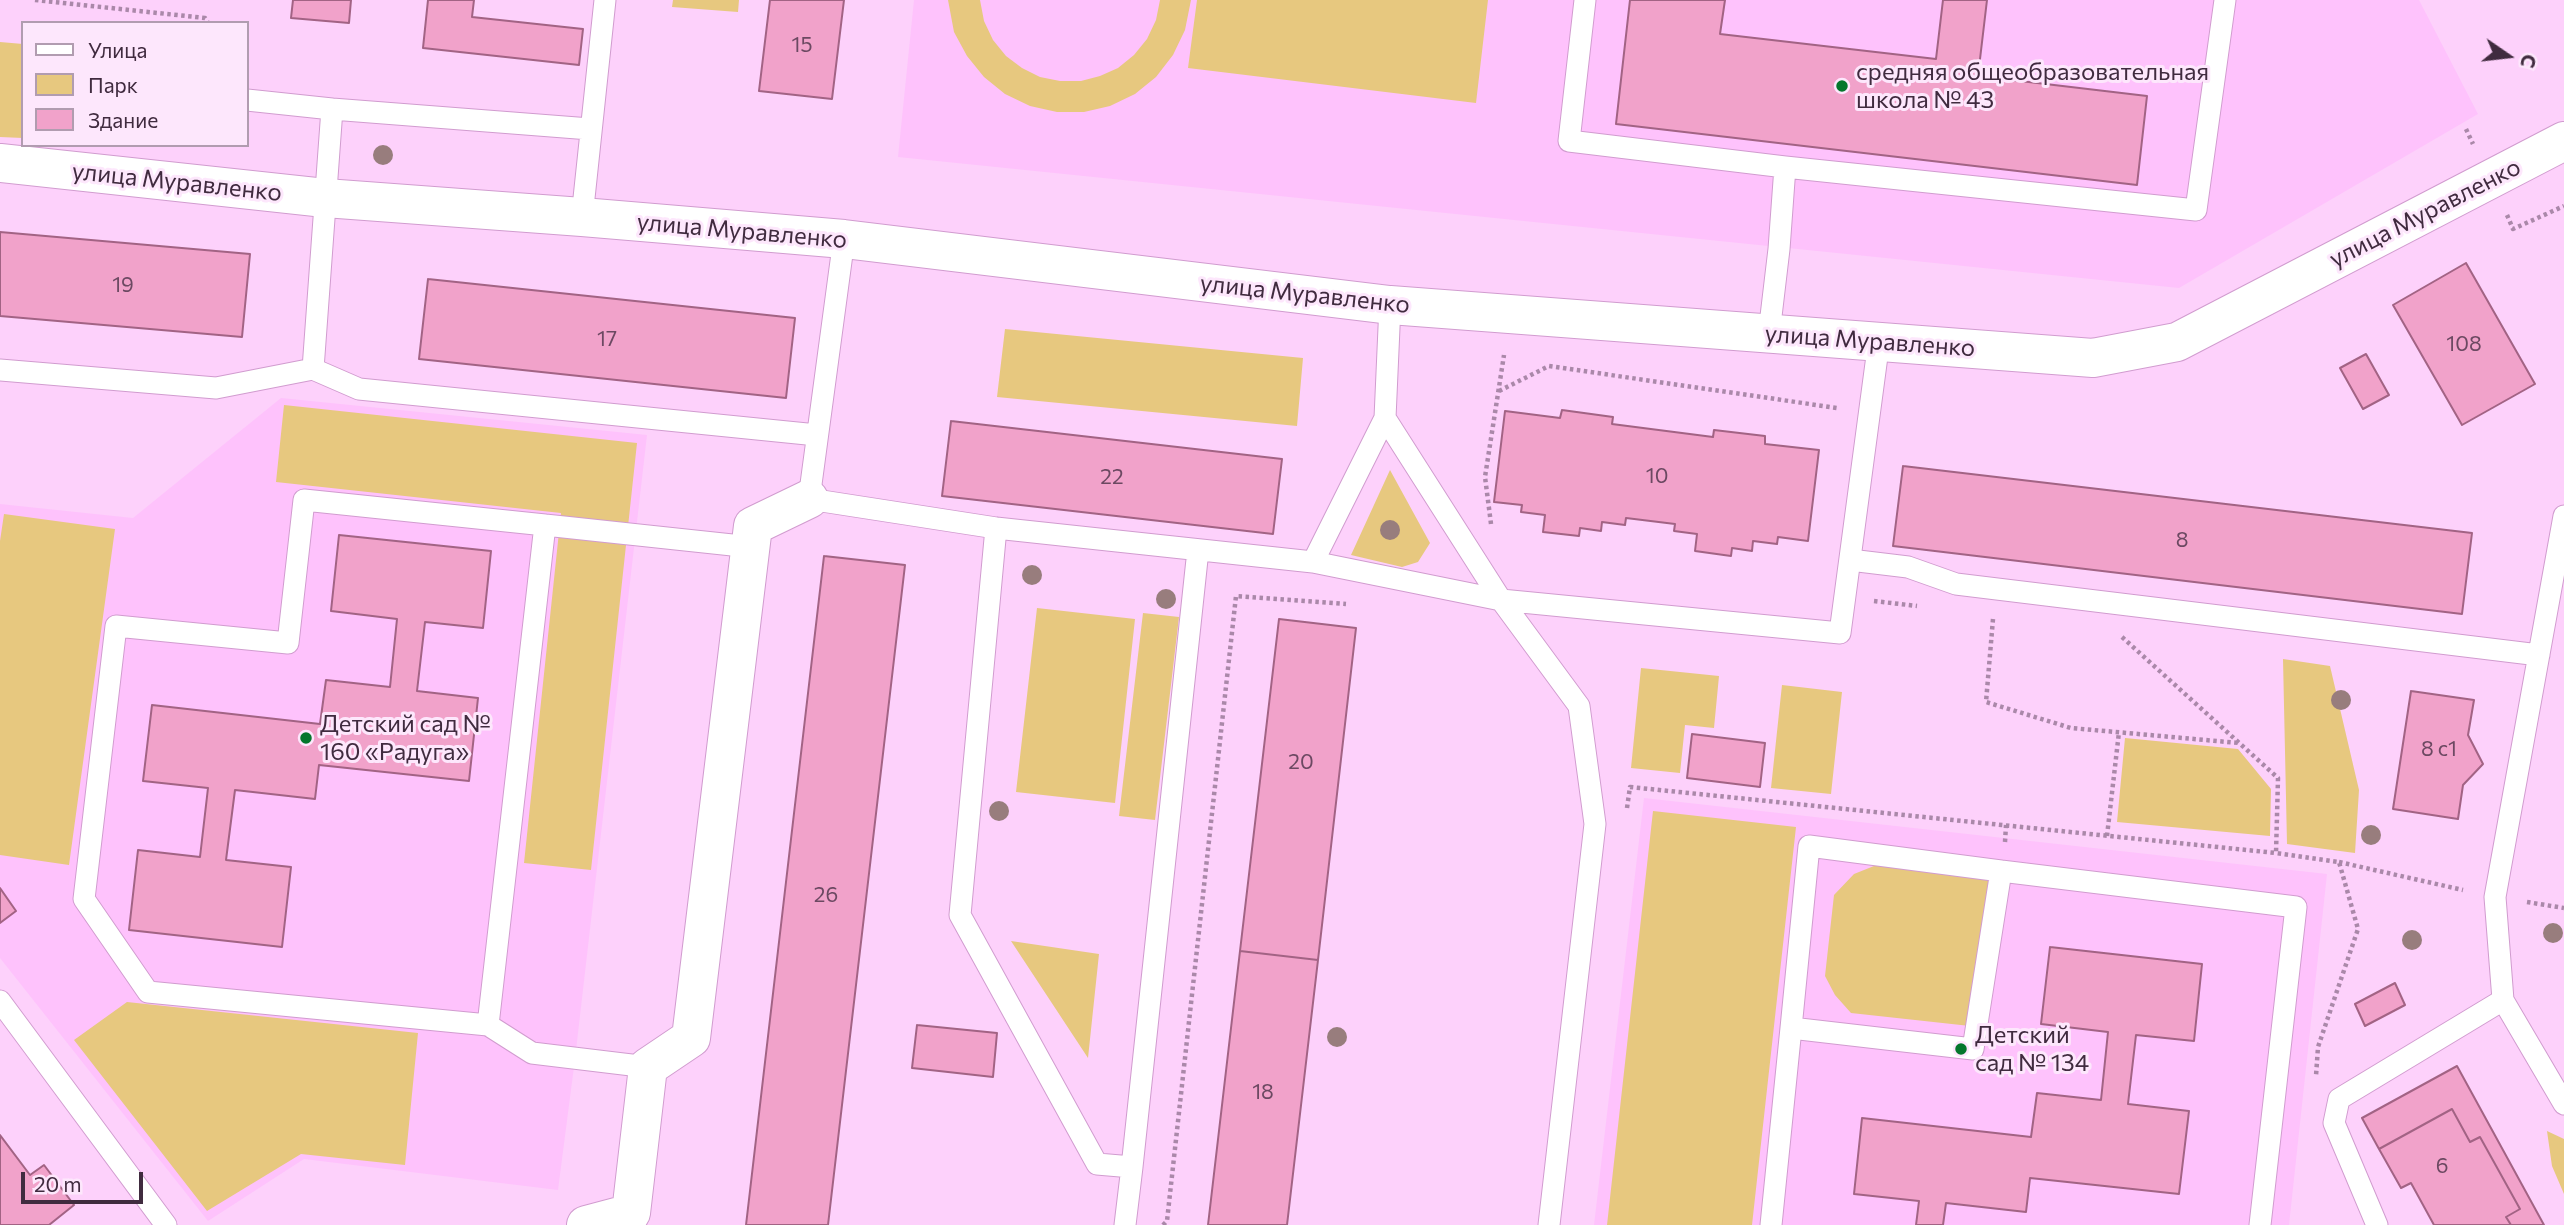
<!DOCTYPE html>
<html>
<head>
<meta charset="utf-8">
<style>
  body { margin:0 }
  #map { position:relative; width:2564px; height:1225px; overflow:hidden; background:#fdd1fb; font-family:Commissioner,sans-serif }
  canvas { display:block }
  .legend { position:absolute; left:21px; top:21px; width:228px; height:126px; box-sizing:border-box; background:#fde7fc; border:2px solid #b19cb0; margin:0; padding:9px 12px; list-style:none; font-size:21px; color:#402b3f }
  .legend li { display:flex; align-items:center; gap:14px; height:35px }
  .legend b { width:35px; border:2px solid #b19cb0 }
  .north { position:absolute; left:2473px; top:21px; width:70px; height:70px; -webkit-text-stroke:5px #fde7fc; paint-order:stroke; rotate:104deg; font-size:19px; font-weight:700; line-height:28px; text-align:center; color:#402b3f }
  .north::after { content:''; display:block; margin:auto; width:24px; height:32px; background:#402b3f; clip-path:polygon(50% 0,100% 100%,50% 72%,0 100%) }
  .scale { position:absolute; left:21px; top:1172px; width:122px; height:32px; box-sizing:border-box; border:4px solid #402b3f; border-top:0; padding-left:9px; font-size:21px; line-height:24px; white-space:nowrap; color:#402b3f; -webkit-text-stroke:5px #fde7fc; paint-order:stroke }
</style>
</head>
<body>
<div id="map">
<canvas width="2564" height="1225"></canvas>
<ul class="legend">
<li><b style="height:9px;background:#fff"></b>Улица</li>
<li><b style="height:19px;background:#e7c87f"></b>Парк</li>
<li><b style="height:19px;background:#f1a2ca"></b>Здание</li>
</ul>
<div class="north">С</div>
<div class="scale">20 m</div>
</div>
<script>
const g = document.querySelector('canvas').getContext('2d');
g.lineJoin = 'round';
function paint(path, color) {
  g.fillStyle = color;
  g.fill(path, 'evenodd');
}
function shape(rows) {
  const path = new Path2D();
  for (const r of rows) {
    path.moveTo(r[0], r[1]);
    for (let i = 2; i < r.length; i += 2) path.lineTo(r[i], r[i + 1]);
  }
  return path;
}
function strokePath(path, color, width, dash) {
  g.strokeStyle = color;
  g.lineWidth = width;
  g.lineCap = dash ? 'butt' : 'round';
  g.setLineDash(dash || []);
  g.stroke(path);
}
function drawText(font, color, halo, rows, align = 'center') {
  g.font = font + ' Commissioner,sans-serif';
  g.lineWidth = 6;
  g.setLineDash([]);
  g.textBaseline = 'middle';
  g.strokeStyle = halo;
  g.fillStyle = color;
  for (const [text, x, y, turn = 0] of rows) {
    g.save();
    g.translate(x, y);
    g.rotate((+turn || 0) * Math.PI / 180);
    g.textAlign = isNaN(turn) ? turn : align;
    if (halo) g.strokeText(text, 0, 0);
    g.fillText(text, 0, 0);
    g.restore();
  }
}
const built = shape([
  [914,0,2419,0,2478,114,2179,288,898,157],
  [281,398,647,435,575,1059,558,1190,304,1159,208,1221,0,958,0,504,133,518],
  [1644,798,2327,874,2289,1225,1594,1225]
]);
const green = shape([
  [673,0,739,0,738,12,672,7],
  [948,0,980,0,984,21,993,40,1006,56,1022,68,1040,77,1060,81,1081,81,1100,76,1118,68,1134,55,1147,39,1156,20,1160,0,1191,0,1185,30,1173,55,1156,77,1135,94,1110,106,1084,112,1057,112,1030,106,1005,94,984,77,967,56,954,32],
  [1197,0,1488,0,1476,103,1188,68],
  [0,42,23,44,23,138,0,137],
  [1005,329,1303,358,1297,426,997,397],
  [284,405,637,443,591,870,524,863,561,513,276,482],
  [1390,470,1430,543,1418,562,1402,567,1351,555],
  [4,514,115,529,69,865,0,855,0,541],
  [1037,608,1135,619,1115,803,1016,792],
  [1143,613,1179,617,1155,820,1119,816],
  [2283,659,2330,666,2359,790,2355,853,2287,844],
  [1641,668,1719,676,1714,728,1685,725,1680,773,1631,768],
  [1782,685,1842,692,1831,794,1771,788],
  [2125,738,2238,749,2271,789,2270,836,2117,822],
  [1653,811,1796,827,1752,1225,1607,1225],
  [1879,864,1989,877,1970,1026,1851,1013,1835,995,1825,976,1834,895,1854,874],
  [1011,941,1099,954,1088,1058],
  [127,1002,418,1033,405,1165,301,1154,207,1211,74,1040],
  [2547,1131,2564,1139,2564,1194,2552,1166]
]);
const building = shape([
  [293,0,351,0,349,23,291,18,293,0],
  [428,0,474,0,472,17,583,29,579,65,423,48,428,0],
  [770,0,844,0,832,99,759,91,770,0],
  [1630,0,1725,0,1720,34,1936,59,1943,0,1987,0,1978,76,2147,96,2137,185,1616,124,1630,0],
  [0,232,250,254,242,337,0,316,0,232],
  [2466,263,2535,384,2462,425,2393,305,2466,263],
  [428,279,795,318,786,398,419,359,428,279],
  [2366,354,2389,395,2363,409,2340,368,2366,354],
  [1562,410,1613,417,1612,424,1713,437,1714,430,1765,436,1765,444,1819,450,1808,541,1778,537,1777,544,1753,541,1752,551,1732,548,1731,556,1695,551,1697,534,1674,531,1675,524,1626,518,1625,525,1602,522,1601,531,1580,528,1579,536,1543,532,1545,515,1521,512,1522,505,1494,502,1505,411,1560,418,1562,410],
  [951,421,1282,459,1273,534,942,496,951,421],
  [1903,466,2472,533,2462,614,1893,546,1903,466],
  [339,535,491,551,483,628,425,622,417,691,478,698,469,781,319,765,315,799,235,790,226,860,291,867,282,947,129,930,138,850,200,857,208,788,143,781,152,705,320,724,326,680,390,687,397,619,331,611,339,535],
  [824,556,905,565,828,1225,746,1225,824,556],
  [1279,619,1356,628,1318,960,1240,951,1279,619],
  [2411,691,2474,700,2468,735,2483,764,2463,785,2458,819,2393,809,2411,691],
  [1692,734,1765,743,1760,787,1687,778,1692,734],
  [0,888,16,911,0,923,0,888],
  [2050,947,2202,964,2194,1041,2136,1035,2128,1104,2189,1111,2179,1194,2030,1178,2026,1212,1946,1203,1943,1225,1916,1225,1919,1201,1854,1194,1862,1118,2031,1137,2037,1093,2101,1100,2108,1032,2041,1024,2050,947],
  [1240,951,1318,960,1287,1225,1208,1225,1240,951],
  [2395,983,2405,1005,2365,1026,2355,1004,2395,983],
  [917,1025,997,1033,993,1077,912,1068,917,1025],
  [2457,1066,2544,1225,2511,1225,2506,1217,2520,1209,2480,1137,2470,1142,2452,1109,2379,1149,2362,1118,2457,1066],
  [2452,1109,2470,1142,2480,1137,2520,1209,2506,1217,2511,1225,2434,1225,2411,1183,2401,1188,2379,1149,2452,1109],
  [0,1135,30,1175,44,1165,74,1205,49,1225,0,1225,0,1135]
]);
const path = shape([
  [35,0,205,18,208,23],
  [2466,129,2473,144],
  [2507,215,2513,229,2564,206],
  [1499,391,1549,366,1837,408],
  [1491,524,1485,477,1504,355],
  [1874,601,1917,606],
  [1993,619,1986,702,2071,728,2239,743],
  [2122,637,2278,778,2276,853,2339,862,2358,929,2318,1047,2316,1076],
  [1627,808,1630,787,2276,853],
  [2107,836,2119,732],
  [2005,842,2006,825],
  [2339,862,2463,890],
  [2527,902,2564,908],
  [1163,1225,1167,1221,1236,596,1346,604]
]);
const lane = shape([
  [1585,0,1569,141,1785,167,2196,210,2225,0],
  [247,100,332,109,313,369],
  [332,109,590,129],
  [582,217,605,0],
  [844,239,809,499,996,528,1313,562,1385,418],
  [1390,305,1385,418,1501,600,1579,706,1595,824,1549,1225],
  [1769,333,1779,249,1785,167],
  [0,370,216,388,313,369,359,389,817,435],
  [2564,516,2495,897,2503,1000,2564,1104],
  [545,525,751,547],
  [996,528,960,915,1097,1164,1132,1167,1125,1225],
  [1850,560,1908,567,1956,584,2539,655],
  [1313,562,1501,600,1840,633,1879,341],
  [0,1001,166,1225],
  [488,1025,545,525,304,500,288,643,116,626,84,899,148,992,488,1025,532,1053,648,1067],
  [1791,1028,1809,846,2001,871],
  [1132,1167,1198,550],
  [1771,1225,1791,1028,1973,1049,2001,871,2296,907,2260,1225],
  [2377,1225,2334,1123,2339,1099,2503,1000]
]);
const street = shape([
  [0,163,325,198,582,217,844,239,1390,305,2093,358,2177,342,2564,141],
  [586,1225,631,1213,648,1067,691,1038,753,526,809,499]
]);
const trees = [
  [383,155],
  [1390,530],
  [1032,575],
  [1166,599],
  [2341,700],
  [999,811],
  [2371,835],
  [2553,933],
  [2412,940],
  [1337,1037]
];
const markers = [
  [1842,86,7,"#04772c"],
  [306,738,7,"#04772c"],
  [1961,1049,7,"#04772c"]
];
const numberNames = [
  ["15",802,45],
  ["19",123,285],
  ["17",607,339],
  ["108",2464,344],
  ["10",1657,476],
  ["22",1112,477],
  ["8",2182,540],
  ["8 с1",2439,749],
  ["20",1301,762],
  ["26",826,895],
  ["18",1263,1092],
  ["6",2442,1166]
];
const poiNames = [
  ["средняя общеобразовательная",1856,72],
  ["школа № 43",1856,100],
  ["Детский сад №",320,724],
  ["160 «Радуга»",320,752],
  ["Детский",1975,1035],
  ["сад № 134",1975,1063]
];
const streetNames = [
  ["улица Муравленко",177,182,6],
  ["улица Муравленко",2425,213,-27],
  ["улица Муравленко",742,231,5],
  ["улица Муравленко",1305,294,6],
  ["улица Муравленко",1870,341,4]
];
paint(built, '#fec2fc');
paint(green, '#e7c87f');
paint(building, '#f1a2ca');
strokePath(building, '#a26384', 2);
strokePath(lane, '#d19ccf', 23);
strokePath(street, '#d19ccf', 40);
strokePath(path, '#aa88a9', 4.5, [3.5, 3.5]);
strokePath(lane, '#fff', 21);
strokePath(street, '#fff', 38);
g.fillStyle = '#987d7d';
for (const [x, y] of trees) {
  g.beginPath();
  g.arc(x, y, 10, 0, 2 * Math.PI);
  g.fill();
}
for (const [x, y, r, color] of markers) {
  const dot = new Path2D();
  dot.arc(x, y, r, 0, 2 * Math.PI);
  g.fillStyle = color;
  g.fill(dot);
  strokePath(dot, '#fde7fc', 2.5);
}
drawText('21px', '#6c4962', null, numberNames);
drawText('24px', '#402b3f', '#fde7fc', poiNames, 'left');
drawText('24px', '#402b3f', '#fde7fc', streetNames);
</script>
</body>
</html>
